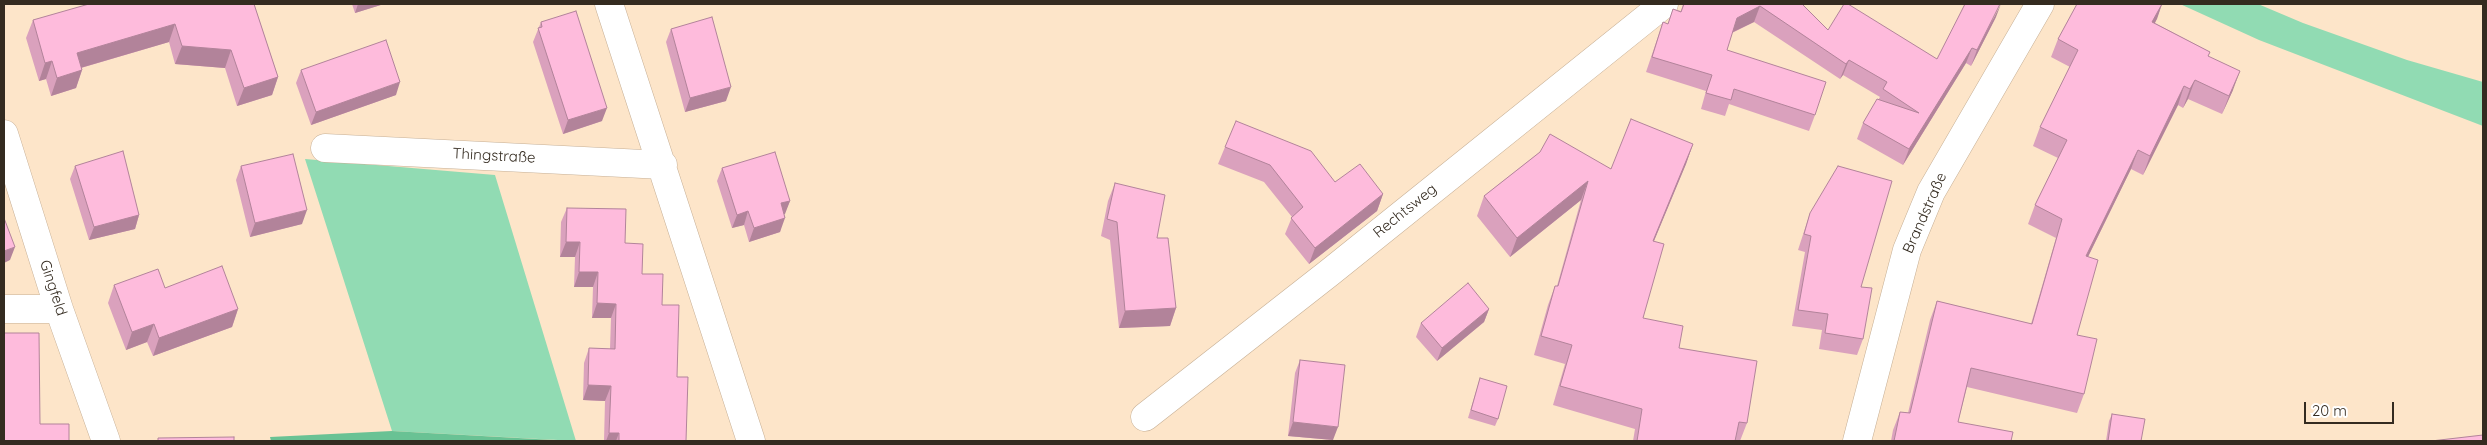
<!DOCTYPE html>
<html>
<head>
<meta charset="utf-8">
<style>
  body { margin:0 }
  #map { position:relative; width:2487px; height:445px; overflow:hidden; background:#fde5c9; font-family:Quicksand,sans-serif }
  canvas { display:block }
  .frame { position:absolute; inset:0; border:5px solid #342b20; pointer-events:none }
  .scale { position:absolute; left:2304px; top:402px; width:90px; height:22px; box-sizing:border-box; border:2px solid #342b20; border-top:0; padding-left:6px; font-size:15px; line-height:18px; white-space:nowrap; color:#342b20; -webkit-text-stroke:4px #fff; paint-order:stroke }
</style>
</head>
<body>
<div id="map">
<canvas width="2487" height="445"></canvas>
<div class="frame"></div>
<div class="scale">20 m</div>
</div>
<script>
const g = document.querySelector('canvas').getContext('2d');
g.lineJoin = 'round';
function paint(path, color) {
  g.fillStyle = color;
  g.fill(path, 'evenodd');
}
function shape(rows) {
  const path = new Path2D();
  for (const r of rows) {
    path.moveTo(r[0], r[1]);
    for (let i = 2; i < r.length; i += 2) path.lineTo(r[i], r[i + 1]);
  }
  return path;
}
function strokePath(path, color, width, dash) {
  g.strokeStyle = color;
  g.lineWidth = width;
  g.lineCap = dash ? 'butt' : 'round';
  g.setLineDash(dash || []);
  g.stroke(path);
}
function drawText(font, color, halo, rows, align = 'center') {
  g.font = font + ' Quicksand,sans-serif';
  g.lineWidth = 4;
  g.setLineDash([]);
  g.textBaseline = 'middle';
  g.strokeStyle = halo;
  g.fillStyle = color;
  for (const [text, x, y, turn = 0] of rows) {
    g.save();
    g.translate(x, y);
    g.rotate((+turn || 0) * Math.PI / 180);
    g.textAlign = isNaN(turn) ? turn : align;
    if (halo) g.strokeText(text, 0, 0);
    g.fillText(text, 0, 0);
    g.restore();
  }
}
const green = shape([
  [2180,4,2258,4,2303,23,2407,60,2483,82,2483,126,2259,40],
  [305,159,495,175,576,441,392,431]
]);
const forest = shape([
  [392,431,572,441,271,441,270,437]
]);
const minor = shape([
  [609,4,751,441],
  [4,134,59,309,106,441],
  [325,148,663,165],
  [4,309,59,309],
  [1145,417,1329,273,1664,4],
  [1857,441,1907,250,1931,192,2040,4]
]);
const wall = shape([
  [254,4,278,77,272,95,237,106,225,68,175,64,169,42,81,68,82,70,76,88,51,96,46,79,39,81,26,38,33,20],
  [352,4,384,4,355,13],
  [1683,4,1802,4,1828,30,1937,59,1996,17,1971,66,1966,63,1903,165,1857,139,1863,123,1880,97,1843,75,1840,79,1754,22,1732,33,1727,50,1815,115,1809,131,1729,104,1725,116,1701,109,1706,91,1646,72,1663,22,1668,24,1673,9,1681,11],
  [2077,4,2162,4,2155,23,2210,52,2208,57,2233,90,2222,114,2188,99,2183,108,2178,105,2143,175,2131,169,2088,257,2077,335,2084,394,2077,413,1967,387,1958,422,2011,441,1891,441,1893,430,1900,412,1908,413,1930,320,1937,301,2031,324,2056,238,2028,224,2035,205,2058,158,2033,146,2040,127,2070,67,2051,57,2058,39],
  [541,22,602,121,563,134,533,42],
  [671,29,726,101,685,112,666,42],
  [301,70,396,95,311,125,296,83],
  [1693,144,1686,164,1654,241,1643,318,1679,348,1747,423,1740,441,1633,441,1635,429,1553,405,1565,364,1534,355,1548,305,1555,286,1557,286,1581,200,1510,257,1477,216,1484,196,1540,152,1611,169],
  [1225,147,1335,182,1383,194,1377,211,1309,264,1285,234,1292,217,1264,182,1218,164],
  [75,166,139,215,135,229,89,240,70,179],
  [241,166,302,224,250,237,236,180],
  [722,168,790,201,784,214,780,232,749,242,744,225,732,228,717,181],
  [1115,183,1157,238,1176,308,1170,326,1119,328,1110,240,1101,236,1108,201],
  [567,208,625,243,642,274,662,305,677,377,686,441,604,441,605,401,583,400,584,363,589,348,610,349,611,318,592,318,593,287,574,287,575,257,560,257,561,222],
  [1810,213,1861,287,1863,339,1857,355,1819,349,1822,330,1792,326,1805,252,1798,250],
  [114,285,165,288,238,309,232,327,153,356,147,342,126,350,108,303],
  [1489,309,1484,322,1437,361,1416,337,1421,323],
  [1300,360,1333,440,1288,436,1295,373],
  [1480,378,1498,419,1495,426,1468,418],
  [2112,414,2141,441,2106,441,2109,421]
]);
const shadedWall = shape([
  [358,4,384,4,355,13],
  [2001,4,1996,17,1971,66,1977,50],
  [2162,4,2157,19,2145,40,2152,22],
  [1760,6,1754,22,1731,33,1737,18],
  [175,24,169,42,70,71,77,53],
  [182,46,231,50,225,68,175,64],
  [1972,48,1966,63,1903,165,1909,149],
  [1849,60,1843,75,1840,79,1846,64],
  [52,61,46,79,39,81,45,63],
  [82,70,76,88,51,96,57,78],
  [2240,71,2233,90,2222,114,2229,96],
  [278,77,272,95,237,106,244,88],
  [2195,80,2188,99,2183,108,2190,89],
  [400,82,396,95,311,125,316,112],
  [2184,86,2178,105,2143,175,2150,156],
  [731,87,726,101,685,112,690,98],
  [607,108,602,121,563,134,568,120],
  [1693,144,1686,164,1646,260,1653,241],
  [2138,150,2131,169,2079,275,2086,256],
  [1588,181,1581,200,1510,257,1517,238],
  [1383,194,1377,211,1309,264,1315,248],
  [790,201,785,214,776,217,781,203],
  [307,210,302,224,250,237,255,223],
  [748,211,744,225,732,228,737,215],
  [139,215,135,229,89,240,94,227],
  [785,218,780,232,749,242,754,228],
  [566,242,580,242,575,257,560,257],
  [15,247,10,260,4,263,4,251],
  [579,272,598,272,593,287,574,287],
  [597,303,616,304,611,318,592,318],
  [1176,308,1170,326,1119,328,1125,311],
  [238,309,232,327,153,356,159,338],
  [1489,309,1484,322,1437,361,1442,348],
  [154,324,147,342,126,350,132,332],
  [588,385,611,386,605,401,583,400],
  [1293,422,1338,427,1333,440,1288,436],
  [609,433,619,433,616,441,606,441]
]);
const building = shape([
  [89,4,254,4,278,77,244,88,231,50,182,46,175,24,77,53,82,70,57,78,52,61,45,63,33,20,89,4],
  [1684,4,1802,4,1828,30,1844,4,1848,4,1937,59,1965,4,2000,4,1977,50,1972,48,1909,149,1863,123,1877,99,1919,113,1883,89,1887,82,1849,60,1846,64,1760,6,1737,18,1727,50,1826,82,1815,115,1734,89,1731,100,1706,93,1712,75,1652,57,1663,22,1668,24,1673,9,1681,12,1684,4],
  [2077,4,2162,4,2152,22,2210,52,2208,56,2240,71,2229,96,2195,80,2190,89,2184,86,2150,156,2138,150,2086,256,2098,260,2077,335,2097,339,2084,394,1971,368,1958,422,2013,432,2011,441,1894,441,1900,412,1910,413,1937,301,2032,324,2062,219,2035,205,2067,140,2040,127,2078,50,2058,39,2077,4],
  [576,11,607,108,568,120,538,28,542,27,541,22,576,11],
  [712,17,731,87,690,98,671,29,712,17],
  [386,40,400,82,316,112,301,70,386,40],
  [1631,119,1693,144,1653,241,1664,244,1643,318,1683,326,1679,348,1757,361,1747,423,1739,422,1735,441,1637,441,1642,409,1560,386,1572,345,1541,336,1555,286,1558,286,1588,181,1517,238,1484,196,1540,152,1550,134,1611,169,1631,119],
  [1236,121,1311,151,1335,182,1360,164,1383,194,1315,248,1291,218,1303,207,1270,165,1225,147,1236,121],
  [123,151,139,215,94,227,75,166,123,151],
  [775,152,790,201,781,203,785,218,754,228,748,211,737,215,722,168,775,152],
  [293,154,307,210,255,223,241,166,293,154],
  [1838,166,1892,181,1861,287,1872,288,1863,339,1825,333,1828,314,1798,310,1811,236,1804,234,1810,213,1838,166],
  [1115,183,1165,195,1157,238,1168,238,1176,308,1125,311,1117,222,1107,219,1115,183],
  [567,208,626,209,625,243,643,244,642,274,663,274,662,305,679,305,677,377,688,377,686,441,619,441,619,433,609,433,611,386,588,385,589,348,615,349,616,304,597,303,598,272,579,272,580,242,566,242,567,208],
  [4,218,15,247,4,251,4,218],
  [222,266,238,309,159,338,154,324,132,332,114,285,158,269,165,288,222,266],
  [1468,283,1489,309,1442,348,1421,323,1468,283],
  [4,333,39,333,40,424,69,424,69,441,4,441,4,333],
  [1300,360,1345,365,1338,427,1293,422,1300,360],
  [1480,378,1507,386,1498,419,1471,410,1480,378],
  [2112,414,2145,419,2141,441,2108,441,2112,414],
  [2483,435,2483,441,2431,441,2483,435],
  [234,437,234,441,158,441,158,438,234,437]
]);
const streetNames = [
  ["Thingstraße",494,156,3],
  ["Rechtsweg",1405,211,-39],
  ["Brandstraße",1925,213,-66],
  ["Gingfeld",53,288,72]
];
paint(green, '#91dbb3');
paint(forest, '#69c294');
strokePath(minor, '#c6af95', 29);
strokePath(minor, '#fff', 28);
paint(wall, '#daa1bd');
paint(shadedWall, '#b2839a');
paint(building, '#febbdc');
strokePath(building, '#b2839a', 1);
drawText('15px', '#342b20', '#fff', streetNames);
</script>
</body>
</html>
